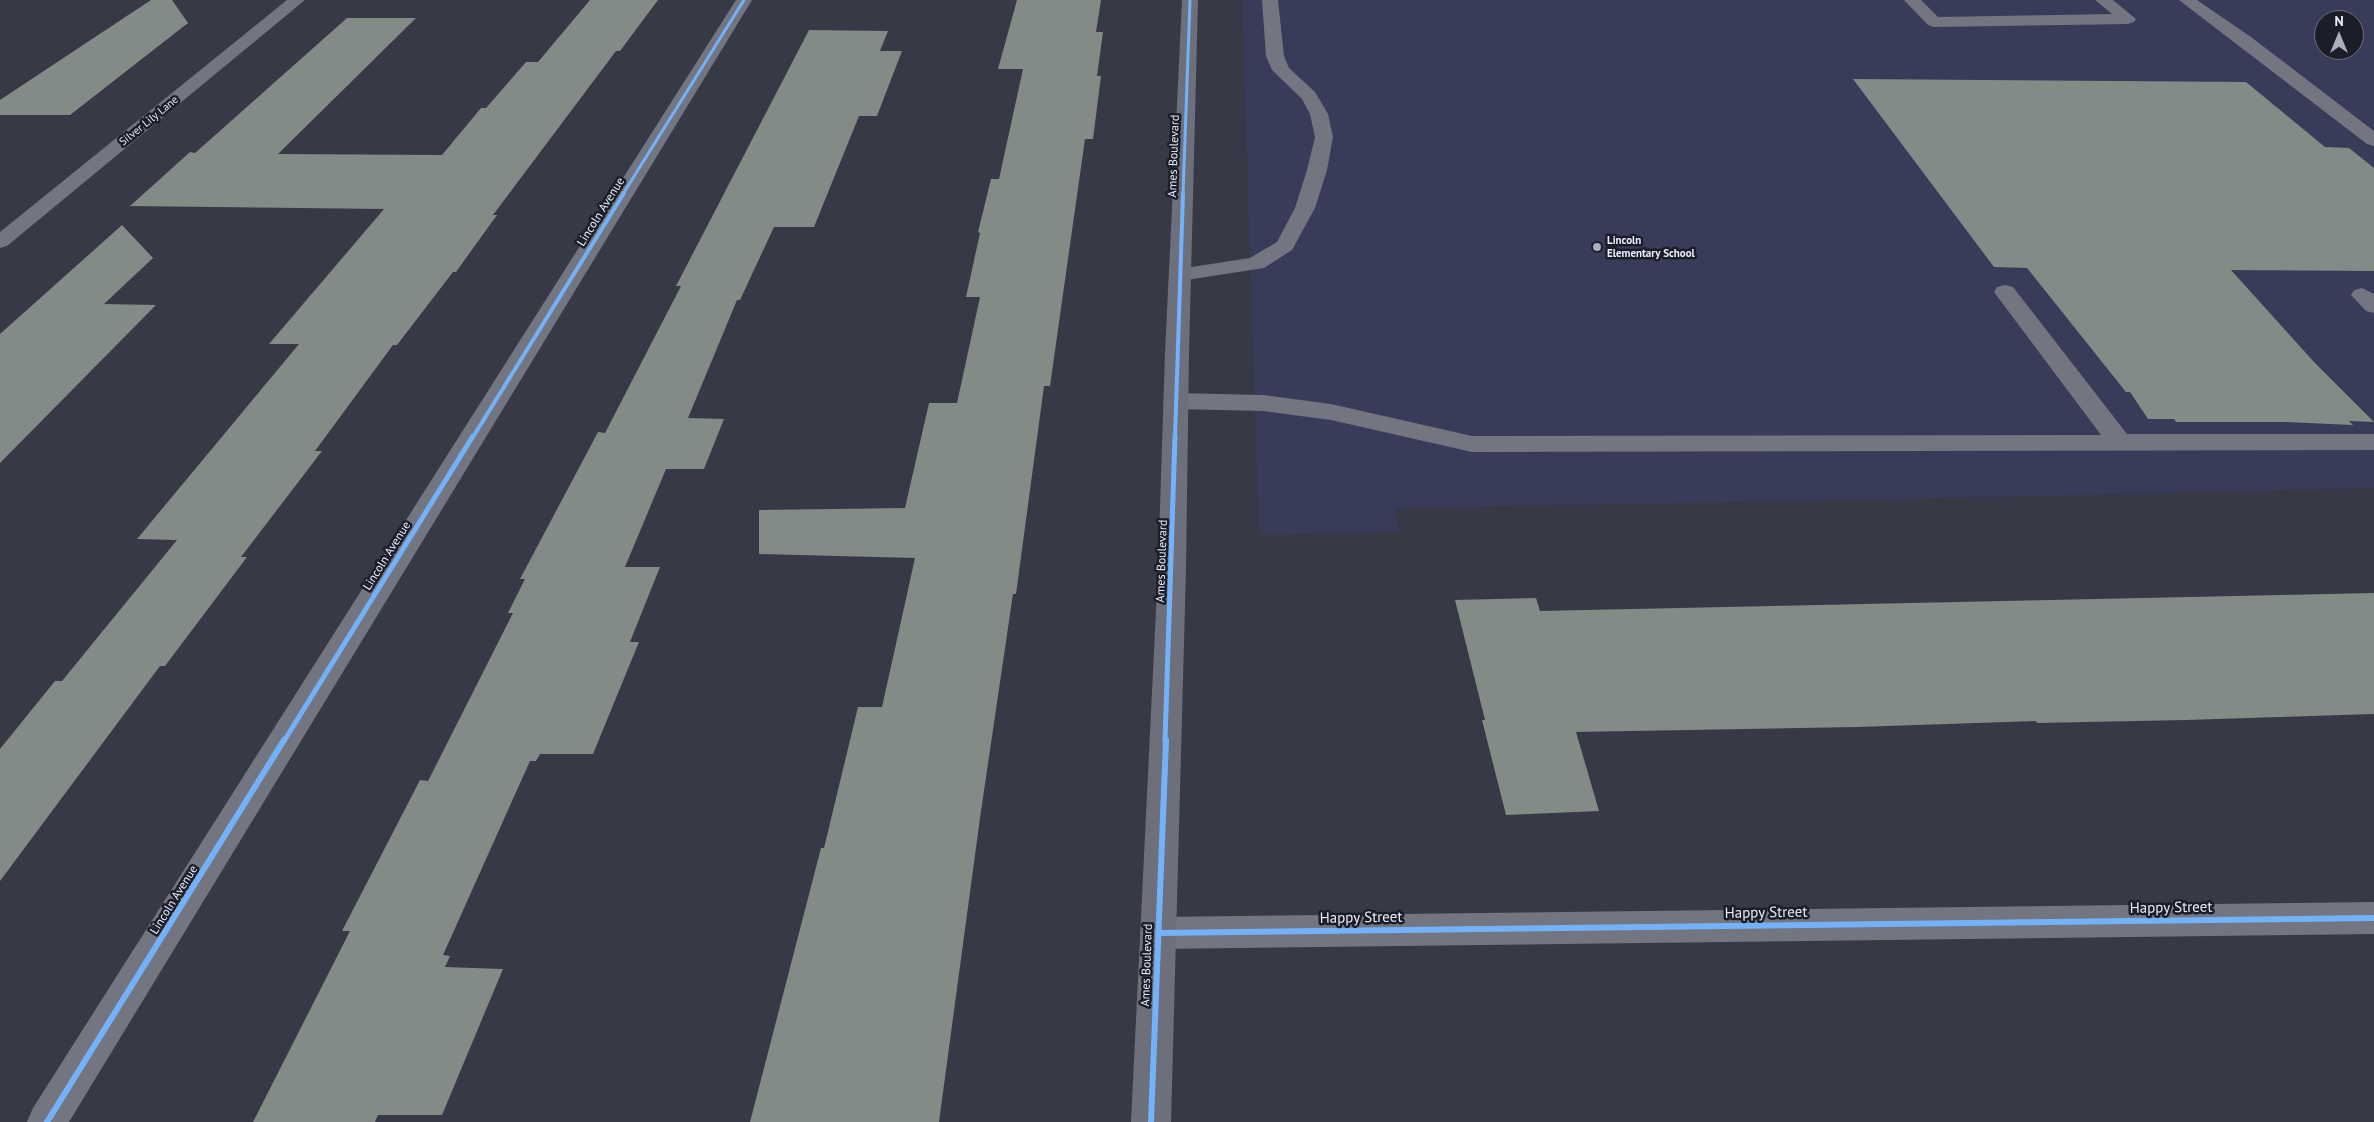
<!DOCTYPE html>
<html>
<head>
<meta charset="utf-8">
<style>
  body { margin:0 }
  #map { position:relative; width:2374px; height:1122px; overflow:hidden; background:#373947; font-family:"PT Sans",sans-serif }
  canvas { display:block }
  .north { position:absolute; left:2314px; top:10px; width:50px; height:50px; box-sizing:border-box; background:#1b1d28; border:1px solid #6e707d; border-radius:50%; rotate:0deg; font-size:14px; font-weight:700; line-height:20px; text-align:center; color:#eaedfd }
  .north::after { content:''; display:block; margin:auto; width:18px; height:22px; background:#abaebd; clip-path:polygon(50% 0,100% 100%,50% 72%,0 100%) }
</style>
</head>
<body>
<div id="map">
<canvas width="2374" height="1122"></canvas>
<div class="north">N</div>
</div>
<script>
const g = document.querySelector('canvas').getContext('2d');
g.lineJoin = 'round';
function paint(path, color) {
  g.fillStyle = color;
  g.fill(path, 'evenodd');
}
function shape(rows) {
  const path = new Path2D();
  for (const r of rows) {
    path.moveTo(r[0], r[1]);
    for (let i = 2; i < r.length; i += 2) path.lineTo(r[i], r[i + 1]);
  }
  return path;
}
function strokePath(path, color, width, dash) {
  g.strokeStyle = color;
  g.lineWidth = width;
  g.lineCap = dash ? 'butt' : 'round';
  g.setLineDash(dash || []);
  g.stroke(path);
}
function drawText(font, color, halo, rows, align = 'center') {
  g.font = font + ' "PT Sans",sans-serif';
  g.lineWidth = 5;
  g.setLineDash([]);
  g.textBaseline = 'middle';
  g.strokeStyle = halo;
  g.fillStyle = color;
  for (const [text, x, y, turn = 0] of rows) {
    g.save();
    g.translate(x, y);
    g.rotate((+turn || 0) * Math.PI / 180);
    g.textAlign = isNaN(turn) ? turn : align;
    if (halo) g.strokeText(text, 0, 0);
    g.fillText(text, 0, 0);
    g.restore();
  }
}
const built = shape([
  [1242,0,2374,0,2374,488,1855,500,1396,508,1399,532,1259,535],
  [2324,20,2354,20,2354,50,2324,50]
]);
const building = shape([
  [151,0,172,0,188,23,70,115,0,115,0,100],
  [590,0,658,0,620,51,616,51,493,215,497,215,456,272,453,272,397,345,393,345,315,451,322,451,241,557,247,557,165,666,160,666,0,881,0,749,55,681,62,681,177,540,137,539,299,344,269,344,384,209,130,206,190,152,195,153,347,18,416,18,278,154,442,155,481,108,486,108,526,62,538,62],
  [1017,0,1101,0,1096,32,1103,32,1097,76,1101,76,1093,139,1085,139,1050,386,1044,386,1016,594,1013,594,980,818,939,1122,750,1122,821,848,824,848,858,707,882,707,915,558,759,554,759,510,905,508,929,403,957,403,980,297,966,297,980,233,978,232,991,179,999,179,1023,69,998,69],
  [809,30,888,31,880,51,902,51,877,116,859,116,814,227,774,227,740,300,737,300,688,418,724,419,704,469,666,469,625,567,660,567,630,642,639,642,593,754,540,754,536,761,530,761,443,955,450,956,445,967,503,969,442,1115,378,1115,375,1122,253,1122,350,931,342,931,420,780,428,781,513,613,508,613,525,579,520,579,598,432,605,433,681,286,676,286],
  [1853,79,2246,82,2325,147,2349,148,2374,168,2374,271,2231,270,2314,362,2374,422,2349,421,2353,425,2285,422,2176,422,2174,419,2148,419,2130,392,2126,392,2027,268,1994,267],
  [122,225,153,258,104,304,156,305,0,463,0,334],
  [2374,593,2374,714,2186,720,2037,723,2036,721,1857,727,1576,732,1599,811,1506,815,1482,720,1485,720,1455,600,1536,598,1540,611]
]);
const lane = shape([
  [1262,0,1278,0,1284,56,1289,68,1315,92,1328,114,1333,137,1327,170,1315,208,1292,250,1264,268,1180,281,1172,280,1169,275,1172,270,1250,258,1277,242,1295,208,1307,170,1315,137,1310,114,1302,99,1272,70,1266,56,1262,0],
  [1904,0,1921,0,1938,17,2112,14,2095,0,2113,0,2136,19,2134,22,2128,24,1934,27,1928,25,1904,0],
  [2179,0,2197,0,2251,37,2374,131,2374,146,2367,144,2179,0],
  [2005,285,2013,287,2127,434,2374,434,2374,450,1472,452,1331,420,1263,411,1175,409,1166,406,1163,401,1166,396,1175,393,1263,395,1331,404,1472,436,2101,435,1994,292,1997,287,2005,285],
  [2362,288,2374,294,2374,313,2366,311,2351,295,2354,290,2362,288]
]);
const street = shape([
  [287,0,305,0,7,246,0,248,0,232,287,0],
  [736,0,752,0,69,1122,27,1122,33,1108,736,0],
  [2374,902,2374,934,1158,949,1146,944,1140,933,1146,922,1158,917,2374,902]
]);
const secondary = shape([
  [1182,0,1198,0,1189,353,1186,569,1171,1122,1131,1122,1158,569,1165,353,1182,0]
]);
const cyclewayFar3 = shape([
  [623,194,744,0],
  [1183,194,1190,0]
]);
const cyclewayFar2 = shape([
  [473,437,624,193],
  [1175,437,1183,193]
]);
const cyclewayFar1 = shape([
  [284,741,473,436],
  [1165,741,1175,436]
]);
const cycleway = shape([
  [1158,933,2374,918],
  [47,1122,284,740],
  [1151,1122,1166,740]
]);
const markers = [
  [1597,247,5,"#abaebd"]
];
const farStreetnames = [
  ["Silver Lily Lane",149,121,-39]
];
const farPoinames = [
  ["Lincoln",1607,241],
  ["Elementary School",1607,254]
];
const streetNames = [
  ["Ames Boulevard",1174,156,-88],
  ["Lincoln Avenue",601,212,-58],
  ["Lincoln Avenue",387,556,-58],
  ["Ames Boulevard",1162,561,-88],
  ["Lincoln Avenue",174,900,-58],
  ["Ames Boulevard",1147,965,-88]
];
const nearStreetnames = [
  ["Happy Street",2171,908,-1],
  ["Happy Street",1766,913,-1],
  ["Happy Street",1361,918,-1]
];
paint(built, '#383c58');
paint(building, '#828b85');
paint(lane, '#737580');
paint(street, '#737580');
paint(secondary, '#6d6f7b');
strokePath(cyclewayFar3, '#73b2f8', 3);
strokePath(cyclewayFar2, '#73b2f8', 4);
strokePath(cyclewayFar1, '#73b2f8', 5);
strokePath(cycleway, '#73b2f8', 6);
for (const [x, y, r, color] of markers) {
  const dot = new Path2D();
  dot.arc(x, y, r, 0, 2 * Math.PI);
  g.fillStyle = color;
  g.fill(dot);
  strokePath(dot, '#1b1d28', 2);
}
drawText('11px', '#eaedfd', '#1b1d28', farStreetnames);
drawText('bold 11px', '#eaedfd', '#1b1d28', farPoinames, 'left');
drawText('12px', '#eaedfd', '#1b1d28', streetNames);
drawText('15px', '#eaedfd', '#1b1d28', nearStreetnames);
</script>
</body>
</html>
